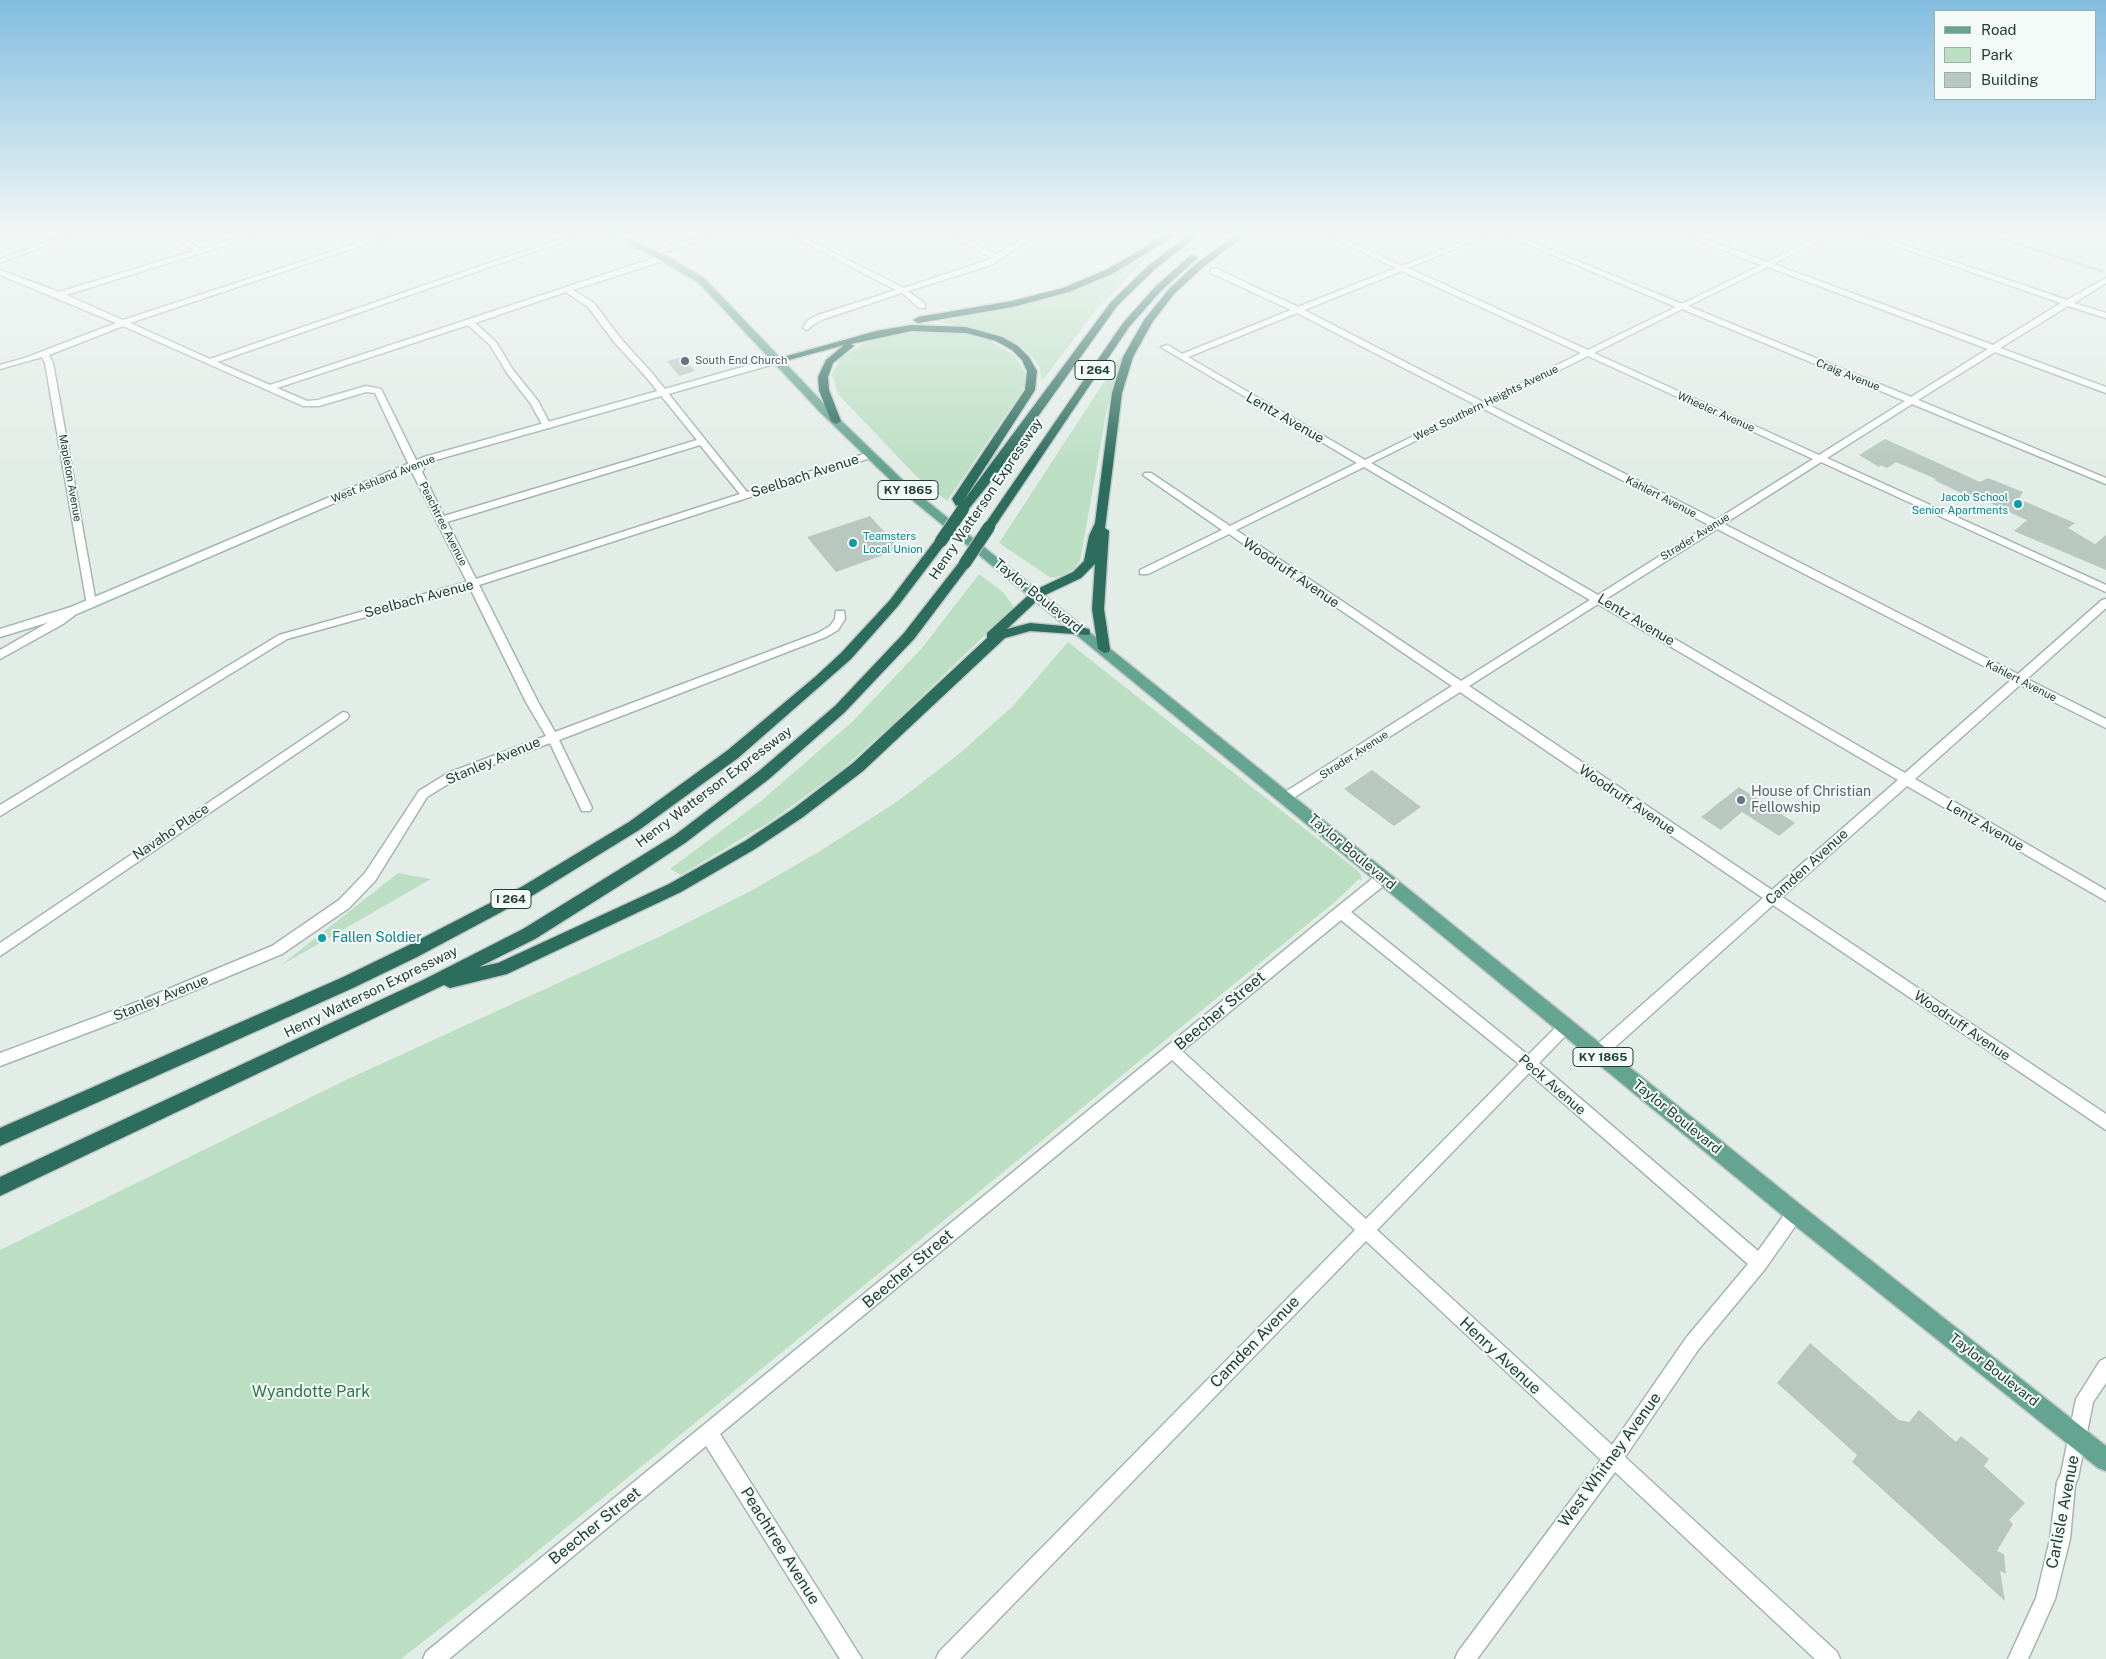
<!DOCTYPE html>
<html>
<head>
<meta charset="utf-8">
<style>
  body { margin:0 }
  #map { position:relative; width:2106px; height:1659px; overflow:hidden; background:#e3ede8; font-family:"Public Sans",sans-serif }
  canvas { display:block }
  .legend { position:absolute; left:1934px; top:10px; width:162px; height:90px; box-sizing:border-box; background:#f4faf7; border:1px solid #a0afaa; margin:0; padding:6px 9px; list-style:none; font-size:15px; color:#223f37 }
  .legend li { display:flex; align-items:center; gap:10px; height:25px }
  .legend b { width:25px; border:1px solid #a0afaa }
</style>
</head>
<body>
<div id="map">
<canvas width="2106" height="1659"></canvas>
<ul class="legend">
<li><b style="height:6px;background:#66a492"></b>Road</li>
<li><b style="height:14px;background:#bcdfc4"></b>Park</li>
<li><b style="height:14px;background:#b8c8c1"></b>Building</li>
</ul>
</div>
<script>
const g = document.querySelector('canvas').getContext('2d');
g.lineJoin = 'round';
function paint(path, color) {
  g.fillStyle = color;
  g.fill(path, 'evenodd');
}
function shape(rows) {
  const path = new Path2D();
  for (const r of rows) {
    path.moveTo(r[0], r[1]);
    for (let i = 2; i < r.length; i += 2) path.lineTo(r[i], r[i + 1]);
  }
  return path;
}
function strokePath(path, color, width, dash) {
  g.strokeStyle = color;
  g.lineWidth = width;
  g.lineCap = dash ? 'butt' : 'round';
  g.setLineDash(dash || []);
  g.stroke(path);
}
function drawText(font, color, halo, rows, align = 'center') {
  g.font = font + ' "Public Sans",sans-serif';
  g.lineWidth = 4;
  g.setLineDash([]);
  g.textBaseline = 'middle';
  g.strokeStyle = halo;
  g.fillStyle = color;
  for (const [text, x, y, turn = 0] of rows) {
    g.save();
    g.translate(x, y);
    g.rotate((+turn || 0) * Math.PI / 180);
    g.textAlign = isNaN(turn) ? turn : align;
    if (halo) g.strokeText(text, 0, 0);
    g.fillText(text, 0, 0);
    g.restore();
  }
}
const green = shape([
  [1152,252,1096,310,1042,381,1039,367,1032,356,1016,343,986,331,939,322,1061,294,1111,274],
  [925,331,951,331,990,341,1014,355,1026,374,1023,390,947,501,916,476,838,394,833,377,831,376,840,359,866,342,901,333],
  [1121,356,1107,409,1080,561,1074,569,1065,575,1051,578,999,543],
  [979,574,1003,592,1014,607,893,724,840,771,771,821,681,875,670,869,761,801,852,722,922,648],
  [1068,642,1357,870,1361,875,1362,881,1359,879,1336,901,867,1283,497,1584,401,1659,0,1659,0,1250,348,1079,661,936,749,892,820,851,898,801,960,753,1013,706],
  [398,873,431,879,280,966]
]);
const stream = shape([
  [1986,234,2102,271]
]);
const building = shape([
  [682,357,695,371,679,376,667,361],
  [1885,439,1980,482,1988,478,2023,492,2019,499,2075,523,2068,528,2095,544,2106,535,2106,570,2014,531,2027,520,2013,514,1986,501,1984,502,1965,495,1934,480,1936,479,1896,462,1887,468,1881,465,1879,467,1859,455],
  [870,516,900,549,836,572,807,537],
  [1372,770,1421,807,1394,826,1344,789],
  [1739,787,1795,823,1779,836,1742,812,1721,830,1701,817],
  [1810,1343,1899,1420,1909,1422,1919,1410,1956,1442,1961,1436,1989,1459,1984,1466,2025,1503,2009,1520,2013,1524,1997,1551,2004,1554,2006,1574,2000,1571,2005,1601,1852,1462,1857,1455,1777,1383]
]);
const street = shape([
  [68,234,78,234,0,263,0,259,68,234],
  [170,234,178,234,200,249,251,234,262,234,66,295,123,320,385,234,396,234,130,323,210,359,574,234,585,234,217,362,270,385,660,256,666,256,666,260,573,290,594,303,621,339,652,373,747,492,867,453,873,453,873,457,479,585,538,702,555,732,818,633,830,626,835,619,836,611,844,611,845,619,838,630,826,637,559,740,592,808,590,811,582,811,550,743,456,779,427,797,375,881,349,908,282,954,147,1010,0,1066,0,1053,137,1002,272,946,339,900,365,873,419,791,448,773,546,736,526,702,470,588,287,639,0,816,0,805,279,635,467,582,412,472,414,470,409,465,375,393,366,392,319,406,303,406,123,326,49,355,53,363,96,603,91,606,87,605,45,363,42,357,0,369,0,365,25,358,116,323,0,275,0,270,59,292,194,251,170,234],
  [566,292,588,307,615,343,646,377,697,440,444,516,422,472,424,469,418,464,381,389,366,386,318,400,307,401,277,388,468,325,490,345,507,373,531,404,544,428,550,428,551,426,538,401,513,370,496,342,475,323,566,292],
  [700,445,740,494,476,579,447,522,700,445],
  [711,234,723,234,654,255,647,253,711,234],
  [788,234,797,234,904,288,985,261,992,258,947,234,955,234,997,254,1029,234,1038,234,991,265,908,291,925,304,925,308,919,308,902,293,824,319,814,324,807,330,803,328,808,320,818,315,896,290,788,234],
  [1324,234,1333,234,1402,266,1481,234,1490,234,1408,268,1588,350,1676,307,1503,234,1512,234,1682,304,1761,265,1682,234,1691,234,1767,262,1824,234,1832,234,1773,264,1993,345,2061,303,1861,234,1871,234,2067,300,2106,278,2106,283,2074,303,2106,313,2106,318,2068,306,2000,348,2106,387,2106,393,1995,352,1918,400,2106,478,2106,484,1912,404,1827,458,2106,585,2106,592,1821,462,1724,524,2018,674,2102,600,2106,599,2106,608,2027,679,2106,719,2106,728,2020,685,1915,779,2106,890,2106,901,1907,786,1782,897,2106,1114,2106,1130,1773,905,1603,1058,1598,1059,1593,1058,1591,1053,1593,1048,1763,898,1460,692,1290,800,1282,800,1280,797,1282,794,1452,686,1229,534,1148,574,1140,574,1140,570,1222,530,1143,475,1145,473,1151,473,1230,526,1357,463,1161,347,1168,345,1182,354,1291,310,1211,273,1211,269,1217,269,1298,307,1396,268,1324,234],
  [1768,267,1988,349,1911,397,1688,306,1768,267],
  [1402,271,1581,353,1483,402,1304,310,1402,271],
  [1682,309,1905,401,1819,455,1594,353,1682,309],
  [1297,313,1476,405,1365,460,1188,357,1297,313],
  [1588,356,1813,459,1716,520,1489,405,1588,356],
  [1482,408,1709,525,1598,595,1371,463,1482,408],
  [1364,467,1590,600,1461,681,1236,530,1364,467],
  [1717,529,2011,680,1905,773,1606,599,1717,529],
  [1598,604,1898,780,1772,890,1469,686,1598,604],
  [75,607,80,610,79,612,63,624,0,659,0,650,75,607],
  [343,712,347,713,349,716,347,719,0,956,0,943,343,712],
  [1383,873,1388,874,1389,878,1388,882,1351,912,1528,1055,1560,1023,1565,1021,1570,1023,1572,1027,1570,1031,1539,1063,1758,1251,1789,1208,1795,1205,1801,1208,1803,1213,1801,1218,1765,1269,1698,1350,1625,1457,1837,1652,1840,1659,1815,1659,1615,1472,1477,1659,1455,1659,1458,1652,1601,1460,1366,1241,960,1659,936,1659,939,1652,1355,1230,1172,1060,720,1434,862,1659,840,1659,706,1446,449,1659,423,1659,426,1652,1336,908,1378,874,1383,873],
  [1341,920,1519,1064,1366,1219,1182,1051,1341,920],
  [1529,1073,1748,1264,1686,1338,1612,1445,1377,1230,1529,1073],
  [2106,1358,2106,1383,2093,1402,2078,1478,2075,1485,2070,1539,2055,1599,2028,1659,2008,1659,2036,1598,2050,1539,2057,1482,2061,1474,2076,1399,2100,1361,2106,1358]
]);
const secondary = shape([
  [778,357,783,360,781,362,432,461,79,613,0,637,0,629,71,607,424,457,778,357]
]);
const primary = shape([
  [607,234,618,234,666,256,704,278,829,409,913,490,1802,1206,2106,1446,2106,1471,2098,1468,1788,1220,905,494,821,413,698,282,660,260,607,234]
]);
const highway = shape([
  [1167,234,1177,234,1114,273,1069,292,1013,307,918,323,913,320,918,317,1012,301,1063,288,1108,269,1167,234],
  [1190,234,1199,234,1155,269,1117,306,996,475,967,511,959,511,952,499,1025,390,1027,371,1022,360,1012,350,996,341,966,333,911,331,851,344,854,346,833,363,828,377,829,390,841,421,836,424,831,421,819,390,818,377,826,360,844,345,778,363,773,360,876,331,911,325,966,327,1002,337,1018,346,1029,357,1037,371,1035,390,964,500,1111,302,1149,265,1190,234],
  [1237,234,1246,234,1203,267,1175,293,1153,321,1133,357,1122,393,1105,528,1109,531,1104,609,1110,649,1109,652,1104,653,1098,649,1092,609,1095,564,1081,578,1041,597,1007,629,1030,623,1084,628,1089,629,1090,632,1089,635,1030,631,1005,638,863,771,803,817,755,849,681,892,507,974,450,988,444,985,0,1196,0,1177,421,981,523,929,675,835,759,771,835,706,904,633,961,560,969,560,971,563,969,566,914,639,845,712,769,779,685,843,638,874,535,939,479,967,498,963,669,884,745,841,793,809,853,763,987,638,987,633,1033,591,1073,572,1084,561,1089,536,1095,523,1112,393,1123,357,1144,320,1169,289,1197,263,1237,234],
  [1191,255,1198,257,1161,291,1129,327,993,529,985,529,983,527,1123,323,1155,287,1191,255],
  [941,537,947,541,945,544,898,606,851,659,738,758,639,830,535,894,417,957,353,988,0,1146,0,1128,341,978,405,947,523,886,629,822,728,750,815,677,841,653,890,600,937,538,941,537]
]);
const highwayBridge = shape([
  [941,541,963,509],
  [965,563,989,527]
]);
const markers = [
  [685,361,5,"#6b7280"],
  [2018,504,5,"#0f9aa8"],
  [853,543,5,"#0f9aa8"],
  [1741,800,5,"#6b7280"],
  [322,938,5,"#0f9aa8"]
];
const farWorshipnames = [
  ["South End Church",695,361]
];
const farStreetnames = [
  ["Craig Avenue",1848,375,22],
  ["West Southern Heights Avenue",1486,403,-26],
  ["Wheeler Avenue",1716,412,24],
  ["Mapleton Avenue",70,478,80],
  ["West Ashland Avenue",383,479,-22],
  ["Kahlert Avenue",1661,497,27],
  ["Peachtree Avenue",443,524,63],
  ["Strader Avenue",1695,537,-32],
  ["Kahlert Avenue",2021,681,27],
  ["Strader Avenue",1354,755,-33]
];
const farCulturenames = [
  ["Jacob School",2008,498],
  ["Senior Apartments",2008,511],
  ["Teamsters",863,537,"left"],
  ["Local Union",863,550,"left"]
];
const shields = [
  [1095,370,40],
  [908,490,60],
  [511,899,40],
  [1603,1057,60]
];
const shieldNames = [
  ["I 264",1095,370],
  ["KY 1865",908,490],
  ["I 264",511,899],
  ["KY 1865",1603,1057]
];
const streetNames = [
  ["Lentz Avenue",1285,418,30],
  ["Seelbach Avenue",805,476,-18],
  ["Henry Watterson Expressway",986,499,-56],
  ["Woodruff Avenue",1291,573,34],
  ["Taylor Boulevard",1038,596,39],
  ["Seelbach Avenue",419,599,-15],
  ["Lentz Avenue",1636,620,31],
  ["Stanley Avenue",493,761,-23],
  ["Henry Watterson Expressway",714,787,-37],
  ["Woodruff Avenue",1627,800,34],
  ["Lentz Avenue",1985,826,30],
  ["Navaho Place",171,832,-34],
  ["Taylor Boulevard",1352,852,40],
  ["Camden Avenue",1807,867,-42],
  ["Henry Watterson Expressway",371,992,-26],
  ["Stanley Avenue",161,998,-22],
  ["Woodruff Avenue",1962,1026,34],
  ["Peck Avenue",1552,1085,41],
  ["Taylor Boulevard",1677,1117,39],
  ["Taylor Boulevard",1994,1370,38]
];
const worshipNames = [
  ["House of Christian",1751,792],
  ["Fellowship",1751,808]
];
const cultureNames = [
  ["Fallen Soldier",332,938]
];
const nearStreetnames = [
  ["Beecher Street",1220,1011,-40],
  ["Beecher Street",908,1269,-40],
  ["Camden Avenue",1255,1342,-46],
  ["Henry Avenue",1500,1356,43],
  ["West Whitney Avenue",1610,1460,-54],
  ["Carlisle Avenue",2063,1512,-79],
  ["Beecher Street",595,1526,-39],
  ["Peachtree Avenue",780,1546,58]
];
const nearParknames = [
  ["Wyandotte Park",311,1392]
];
paint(green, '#bcdfc4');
strokePath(stream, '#8acbd4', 2.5);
paint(building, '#b8c8c1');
strokePath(street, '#a5b5af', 3);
strokePath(secondary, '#a1b9b0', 3);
strokePath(primary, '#c1c9c7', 3);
strokePath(highway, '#c1c9c7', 3);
paint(street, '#fff');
paint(secondary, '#fff');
paint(primary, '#66a492');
paint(highway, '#2d6d5e');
strokePath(highwayBridge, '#c1c9c7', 14, []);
strokePath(highwayBridge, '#2d6d5e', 12);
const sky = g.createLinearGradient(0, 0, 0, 466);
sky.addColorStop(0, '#82bde0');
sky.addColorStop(0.5, '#f2f7f5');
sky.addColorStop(1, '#f2f7f500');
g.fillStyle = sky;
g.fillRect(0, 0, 2106, 466);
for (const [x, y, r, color] of markers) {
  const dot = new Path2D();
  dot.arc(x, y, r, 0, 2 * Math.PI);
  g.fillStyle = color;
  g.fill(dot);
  strokePath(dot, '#f4faf7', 2);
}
drawText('11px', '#5b616d', '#f4faf7', farWorshipnames, 'left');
drawText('11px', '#223f37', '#f4faf7', farStreetnames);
drawText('11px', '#0d838f', '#f4faf7', farCulturenames, 'right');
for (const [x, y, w] of shields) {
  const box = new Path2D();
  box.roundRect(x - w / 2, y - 9.5, w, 19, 4);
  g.fillStyle = '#f4faf7';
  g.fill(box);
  strokePath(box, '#223f37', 1);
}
drawText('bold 12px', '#223f37', null, shieldNames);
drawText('14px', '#223f37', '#f4faf7', streetNames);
drawText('14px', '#5b616d', '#f4faf7', worshipNames, 'left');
drawText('14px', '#0d838f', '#f4faf7', cultureNames, 'left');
drawText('16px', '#223f37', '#f4faf7', nearStreetnames);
drawText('16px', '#2b7846', '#f4faf7', nearParknames);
</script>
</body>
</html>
